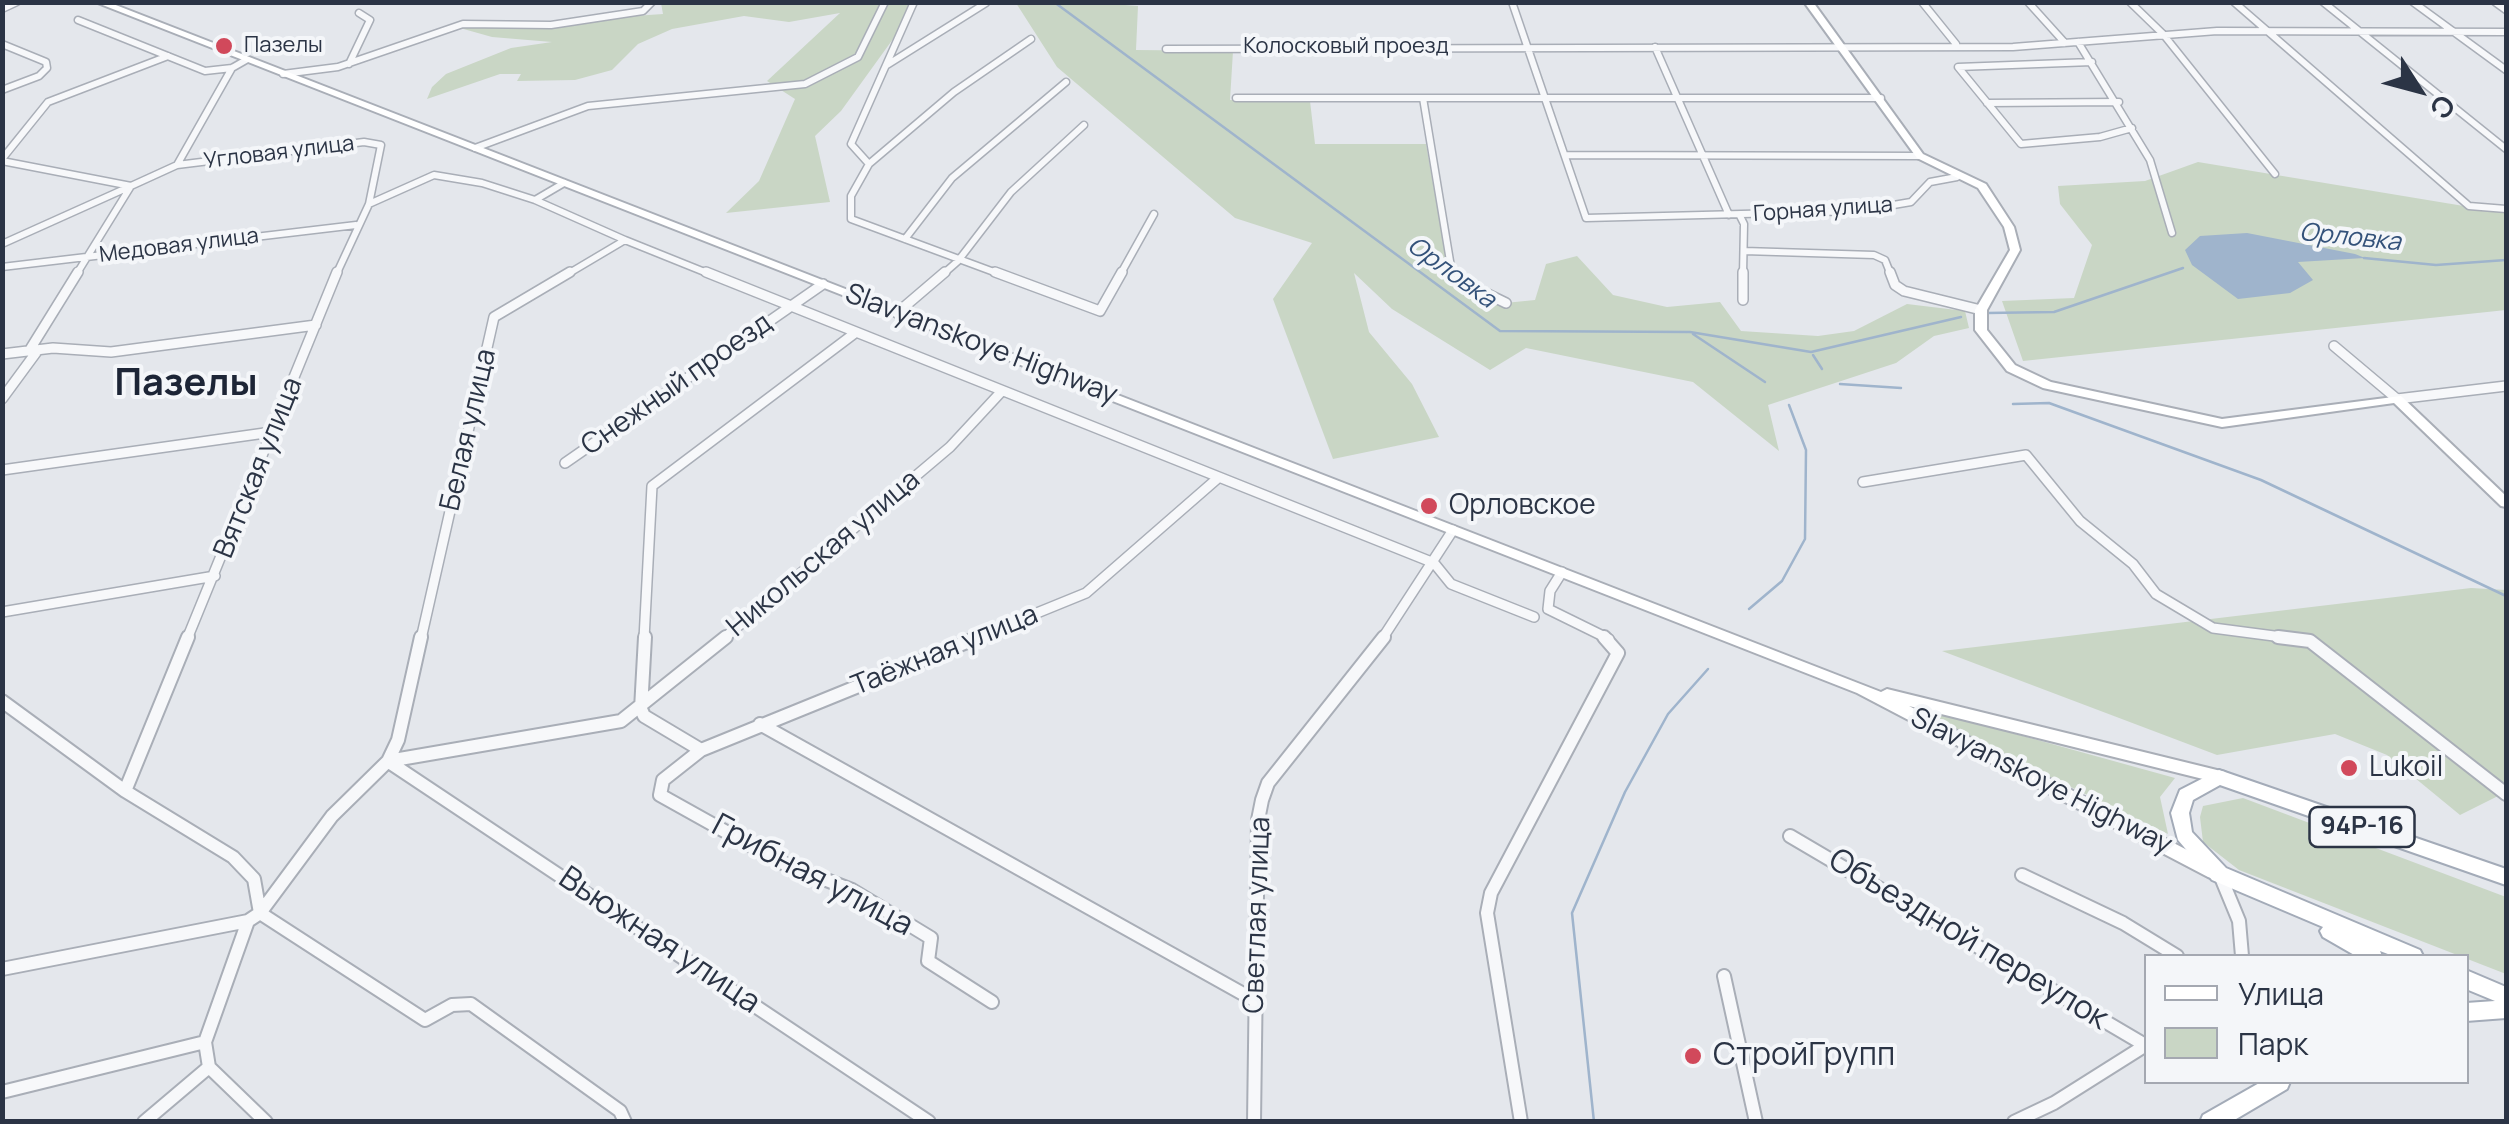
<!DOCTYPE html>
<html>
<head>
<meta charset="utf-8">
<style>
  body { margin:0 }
  #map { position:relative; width:2509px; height:1124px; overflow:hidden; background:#e4e7ec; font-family:Manrope,sans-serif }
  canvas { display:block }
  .frame { position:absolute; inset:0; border:5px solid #2b3445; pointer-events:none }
  .legend { position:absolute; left:2144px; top:954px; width:325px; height:130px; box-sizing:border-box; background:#f4f6f9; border:2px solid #a4a8b1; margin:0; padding:12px 18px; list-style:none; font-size:30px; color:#2b3445 }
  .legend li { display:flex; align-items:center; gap:20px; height:50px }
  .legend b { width:50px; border:2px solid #a4a8b1 }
  .north { position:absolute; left:2369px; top:40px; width:100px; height:100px; -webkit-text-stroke:8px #f4f6f9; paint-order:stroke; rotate:126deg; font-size:28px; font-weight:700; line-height:40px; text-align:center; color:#2b3445 }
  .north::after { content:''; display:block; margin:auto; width:35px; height:45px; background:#2b3445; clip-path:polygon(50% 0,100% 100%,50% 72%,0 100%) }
</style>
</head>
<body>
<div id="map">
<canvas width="2509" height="1124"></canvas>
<div class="frame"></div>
<ul class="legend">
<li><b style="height:12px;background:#fff"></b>Улица</li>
<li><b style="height:28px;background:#c9d6c5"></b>Парк</li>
</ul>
<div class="north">С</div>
</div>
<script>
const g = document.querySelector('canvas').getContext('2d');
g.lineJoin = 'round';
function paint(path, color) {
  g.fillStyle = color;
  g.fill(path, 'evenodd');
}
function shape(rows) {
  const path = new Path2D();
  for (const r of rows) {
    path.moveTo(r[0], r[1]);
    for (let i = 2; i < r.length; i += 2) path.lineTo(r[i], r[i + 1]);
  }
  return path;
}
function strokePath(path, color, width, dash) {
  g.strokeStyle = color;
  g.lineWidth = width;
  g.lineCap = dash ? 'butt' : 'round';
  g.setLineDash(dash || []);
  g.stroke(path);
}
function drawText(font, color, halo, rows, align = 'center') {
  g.font = font + ' Manrope,sans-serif';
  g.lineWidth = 8;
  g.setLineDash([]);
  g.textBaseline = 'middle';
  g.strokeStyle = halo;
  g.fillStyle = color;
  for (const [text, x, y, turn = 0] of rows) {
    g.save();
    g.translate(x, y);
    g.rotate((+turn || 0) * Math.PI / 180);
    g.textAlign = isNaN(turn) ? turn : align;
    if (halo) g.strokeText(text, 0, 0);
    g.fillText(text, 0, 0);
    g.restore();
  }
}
const green = shape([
  [1086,2,1138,6,1136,50,1233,51,1230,100,1310,101,1315,144,1426,144,1448,268,1468,287,1505,303,1535,300,1546,264,1577,256,1613,295,1667,307,1720,302,1741,331,1818,336,1854,331,1907,304,1965,311,1969,328,1934,336,1896,363,1768,405,1779,451,1693,382,1526,348,1490,370,1392,309,1354,273,1369,332,1412,384,1439,437,1333,459,1273,299,1312,243,1235,218,1057,67,1016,3],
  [661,3,919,3,841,111,815,136,830,202,726,213,759,181,795,99,767,81,840,13,789,22,744,16,672,29,638,44,612,70,575,80,517,81,521,74,500,74,427,99,432,87,446,74,511,48,552,42,492,37,460,28,663,14],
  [2198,162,2506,213,2506,310,2023,361,2002,301,2074,298,2092,245,2060,204,2058,186,2145,181],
  [2471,588,2506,590,2506,792,2460,815,2387,755,2335,734,2217,755,1942,651],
  [1889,699,2175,778,2160,797,2168,834],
  [2243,798,2506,897,2506,974,2239,870,2203,842,2200,817,2203,806]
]);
const water = shape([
  [2247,233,2355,254,2365,258,2298,262,2313,280,2290,293,2238,299,2192,265,2185,250,2200,236]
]);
const stream = shape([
  [1054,2,1500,331,1690,332,1811,352,1961,317],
  [2364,258,2436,265,2506,260],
  [1987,313,2054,312,2183,268],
  [1693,334,1765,382],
  [1813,355,1822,369],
  [1840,384,1901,388],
  [2013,404,2049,403,2261,480,2506,596],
  [1749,609,1782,581,1805,539,1806,450,1789,405],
  [1594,1122,1572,913,1625,792,1668,714,1708,669]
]);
const streetFar2 = shape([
  [1512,2,1586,218,1858,211,1911,202,1930,182,1957,177],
  [1922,2,1956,44],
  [2028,2,2065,43],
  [2130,2,2163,34,2275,174],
  [2234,2,2469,206,2506,209],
  [2323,2,2506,149],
  [2413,2,2506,70],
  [2495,2,2506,10],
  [2,9,17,2],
  [78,20,205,71,232,68,246,60],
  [2078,42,2150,160,2172,233],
  [2,44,46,62,47,68,39,76,2,90],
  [1655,47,1729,215],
  [1166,49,2013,47,2217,31,2506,32],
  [2092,62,1958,67,2021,144,2100,137,2132,128],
  [349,64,370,20,359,13],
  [887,65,986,3],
  [283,74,338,67,463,24,551,25,643,11,652,2],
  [1236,98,1881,98],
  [1423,98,1451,267,1459,275],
  [1987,103,2119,102],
  [475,148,588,106,805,84,858,57,885,2],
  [1565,155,1920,156],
  [2,159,48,102,168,56],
  [2,161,131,186,2,244],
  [869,164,851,144,914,2],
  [177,165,364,142,381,145,369,204,336,275],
  [564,183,535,200,625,240,566,275],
  [369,204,434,175,482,183,535,200],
  [1740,216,1744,224,1743,275],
  [905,239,952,178,1066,82],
  [625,240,712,275],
  [1744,251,1874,255,1885,260,1891,275],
  [2,267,356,225],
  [76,275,131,186,177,165,232,68],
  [942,275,958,261,1011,192,1084,125],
  [1002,275,851,219,851,196,869,164,954,92,1031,39],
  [1120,275,1154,214]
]);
const streetFar1 = shape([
  [706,272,1434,563,1451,584,1534,617],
  [995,272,1100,311,1122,272],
  [1456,272,1471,286,1506,303],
  [1890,272,1895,285,1904,291,1981,310],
  [1743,300,1743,272],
  [897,313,945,272],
  [2334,346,2397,399,2506,386],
  [29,351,78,272],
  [2,354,53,348,111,352,316,325],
  [2,399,38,350],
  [565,463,823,284],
  [2,470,272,432],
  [1863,482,2026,455,2080,521,2133,564,2156,594,2213,628,2297,639],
  [1562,572,1550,591,1548,609,1609,639],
  [2,612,215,576],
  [187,639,337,272],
  [421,639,494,317,570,272],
  [644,639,652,486,855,333],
  [723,639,950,447,1001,392],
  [973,639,1086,593,1218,478],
  [1382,639,1453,530]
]);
const street = shape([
  [979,637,701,750,663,780,660,795,780,862,852,890,931,938,928,961,992,1002],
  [2278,637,2310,641,2506,794],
  [2,701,125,791,233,857,254,879,260,913,425,1020,452,1005,471,1004,620,1111,625,1122],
  [641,709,645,637],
  [641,709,644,716,701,750],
  [760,724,1254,1000],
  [388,761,398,740,421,637],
  [389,762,929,1122],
  [125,791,188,637],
  [1790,836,2145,1045],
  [2022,875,2123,923,2177,956],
  [2220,875,2239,921,2242,956],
  [248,921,205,1042,209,1067,266,1122],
  [2,969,248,921,260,913,332,816,388,761,621,721,726,637],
  [1724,976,1756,1122],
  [2,1092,205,1042],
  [144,1122,209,1067],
  [1254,1122,1258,820,1262,800,1268,783,1384,637],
  [1521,1122,1487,913,1491,893,1618,653,1604,637],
  [2014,1122,2054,1103,2146,1045]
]);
const secondary = shape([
  [95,2,108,2,1881,692,1887,689,2225,772,2227,777,2225,782,2219,783,1909,706,2220,867,2222,872,2220,877,2214,879,2208,877,1857,693,95,2],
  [1804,2,1813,2,1923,154,1986,184,2014,227,2020,250,1987,310,1987,330,2015,365,2051,382,2222,419,2401,396,2506,496,2506,507,2501,506,2394,403,2222,427,2043,388,2007,371,1975,330,1975,310,2010,250,2004,227,1978,188,1917,158,1804,2]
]);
const primary = shape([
  [2219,770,2506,869,2506,885,2220,785,2193,800,2189,813,2192,832,2226,868,2420,950,2423,956,2393,956,2380,951,2382,956,2356,956,2323,937,2320,931,2323,927,2212,880,2178,840,2171,813,2180,790,2219,770],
  [2466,970,2506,987,2506,1018,2466,1021,2466,1003,2495,1001,2466,989,2466,970],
  [2261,1082,2290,1082,2287,1089,2231,1122,2200,1122,2203,1115,2261,1082]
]);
const markers = [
  [224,46,10,"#d1495b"],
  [1429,506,10,"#d1495b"],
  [2349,768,10,"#d1495b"],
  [1693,1056,10,"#d1495b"]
];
const farPoinames = [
  ["Пазелы",244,46]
];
const farStreetnames = [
  ["Колосковый проезд",1346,47],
  ["Угловая улица",279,153,-7],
  ["Горная улица",1823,210,-4],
  ["Медовая улица",179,246,-7]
];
const farWaternames = [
  ["Орловка",2350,238,6],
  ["Орловка",1451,273,36]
];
const shields = [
  [2362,827,105]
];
const shieldNames = [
  ["94Р-16",2362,827]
];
const streetNames = [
  ["Slavyanskoye Highway",981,345,21],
  ["Снежный проезд",677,385,-35],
  ["Белая улица",469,430,-77],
  ["Вятская улица",259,468,-68],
  ["Никольская улица",824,554,-40],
  ["Таёжная улица",945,651,-22],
  ["Slavyanskoye Highway",2041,782,27],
  ["Светлая улица",1258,915,-88]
];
const poiNames = [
  ["Орловское",1449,506],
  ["Lukoil",2369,768]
];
const nearStreetnames = [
  ["Грибная улица",812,876,28],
  ["Объездной переулок",1968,940,31],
  ["Вьюжная улица",659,941,34]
];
const nearPoinames = [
  ["СтройГрупп",1713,1056]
];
const districtNames = [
  ["Пазелы",186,384]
];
paint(green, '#c9d6c5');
paint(water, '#9fb4cc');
strokePath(stream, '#9fb4cc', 2.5);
strokePath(streetFar2, '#a9aeb7', 9);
strokePath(streetFar1, '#a9aeb7', 12);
strokePath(street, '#a9aeb7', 16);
strokePath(secondary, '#a9aeb7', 4);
strokePath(primary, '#a3abb8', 4);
strokePath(streetFar2, '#f7f8fa', 6);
strokePath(streetFar1, '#f7f8fa', 9);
strokePath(street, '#f7f8fa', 12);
paint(secondary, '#fff');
paint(primary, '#fff');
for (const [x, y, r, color] of markers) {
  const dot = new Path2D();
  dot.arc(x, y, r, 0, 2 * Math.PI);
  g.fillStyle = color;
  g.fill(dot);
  strokePath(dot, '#f4f6f9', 4);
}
drawText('22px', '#2b3445', '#f4f6f9', farPoinames, 'left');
drawText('22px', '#2b3445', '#f4f6f9', farStreetnames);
drawText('italic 25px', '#34527a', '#f4f6f9', farWaternames);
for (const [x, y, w] of shields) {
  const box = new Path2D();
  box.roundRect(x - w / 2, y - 20, w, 40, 8);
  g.fillStyle = '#f4f6f9';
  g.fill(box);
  strokePath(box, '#2b3445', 2.5);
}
drawText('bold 25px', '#2b3445', null, shieldNames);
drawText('28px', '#2b3445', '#f4f6f9', streetNames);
drawText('28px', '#2b3445', '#f4f6f9', poiNames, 'left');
drawText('32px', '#2b3445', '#f4f6f9', nearStreetnames);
drawText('32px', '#2b3445', '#f4f6f9', nearPoinames, 'left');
drawText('bold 38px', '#1d2536', '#f4f6f9', districtNames);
</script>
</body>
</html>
